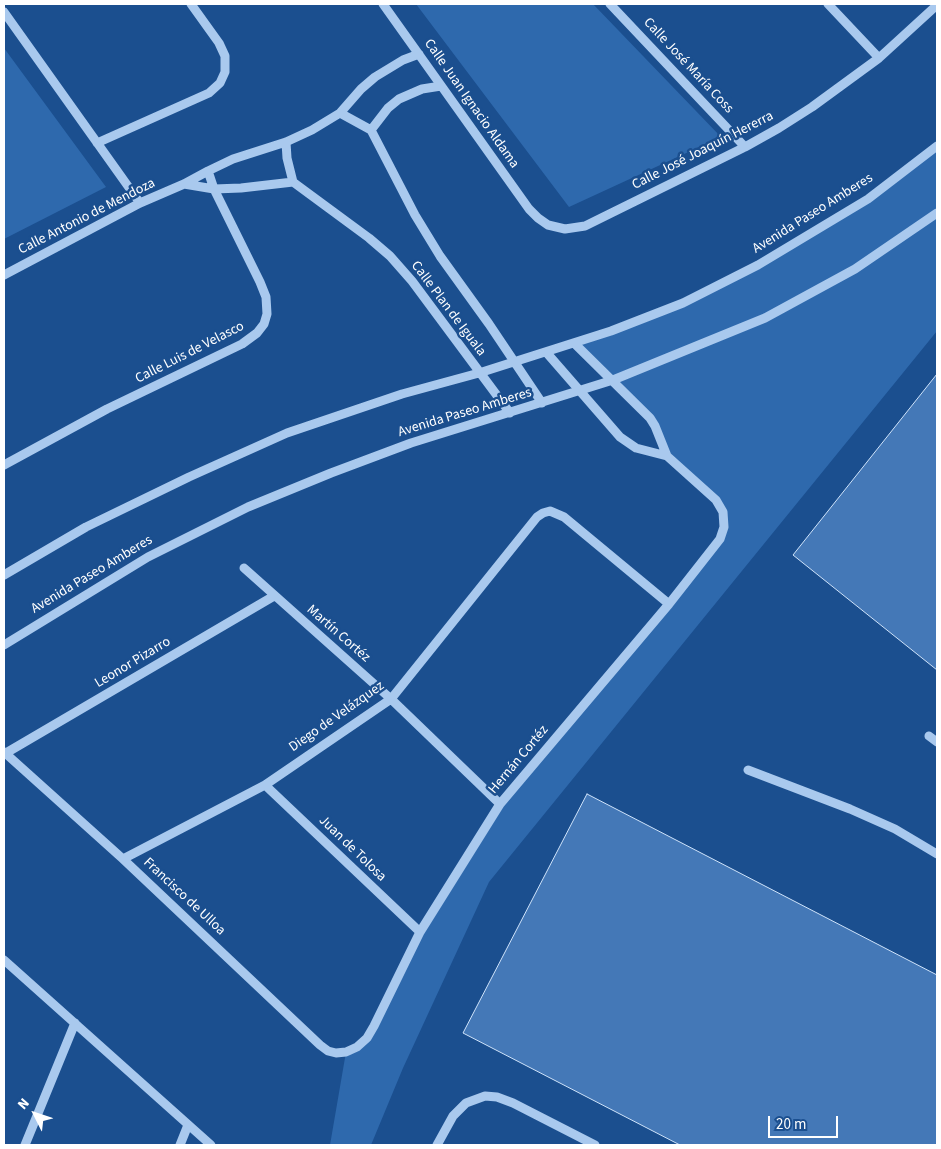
<!DOCTYPE html>
<html>
<head>
<meta charset="utf-8">
<style>
  body { margin:0 }
  #map { position:relative; width:941px; height:1149px; overflow:hidden; background:#1b4f8f; font-family:"Source Sans 3",sans-serif }
  canvas { display:block }
  .frame { position:absolute; inset:0; border:5px solid #fff; pointer-events:none }
  .north { position:absolute; left:10px; top:1089px; width:50px; height:50px; -webkit-text-stroke:4px #1b4f8f; paint-order:stroke; rotate:311deg; font-size:14px; font-weight:700; line-height:20px; text-align:center; color:#fff }
  .north::after { content:''; display:block; margin:auto; width:18px; height:22px; background:#fff; clip-path:polygon(50% 0,100% 100%,50% 72%,0 100%) }
  .scale { position:absolute; left:768px; top:1116px; width:70px; height:22px; box-sizing:border-box; border:2px solid #fff; border-top:0; padding-left:6px; font-size:15px; line-height:18px; white-space:nowrap; color:#fff; -webkit-text-stroke:4px #1b4f8f; paint-order:stroke }
</style>
</head>
<body>
<div id="map">
<canvas width="941" height="1149"></canvas>
<div class="frame"></div>
<div class="north">N</div>
<div class="scale">20 m</div>
</div>
<script>
const g = document.querySelector('canvas').getContext('2d');
g.lineJoin = 'round';
function paint(path, color) {
  g.fillStyle = color;
  g.fill(path, 'evenodd');
}
function shape(rows) {
  const path = new Path2D();
  for (const r of rows) {
    path.moveTo(r[0], r[1]);
    for (let i = 2; i < r.length; i += 2) path.lineTo(r[i], r[i + 1]);
  }
  return path;
}
function strokePath(path, color, width, dash) {
  g.strokeStyle = color;
  g.lineWidth = width;
  g.lineCap = dash ? 'butt' : 'round';
  g.setLineDash(dash || []);
  g.stroke(path);
}
function drawText(font, color, halo, rows, align = 'center') {
  g.font = font + ' "Source Sans 3",sans-serif';
  g.lineWidth = 5;
  g.setLineDash([]);
  g.textBaseline = 'middle';
  g.strokeStyle = halo;
  g.fillStyle = color;
  for (const [text, x, y, turn = 0] of rows) {
    g.save();
    g.translate(x, y);
    g.rotate((+turn || 0) * Math.PI / 180);
    g.textAlign = isNaN(turn) ? turn : align;
    if (halo) g.strokeText(text, 0, 0);
    g.fillText(text, 0, 0);
    g.restore();
  }
}
const green = shape([
  [416,4,593,4,721,137,569,207],
  [4,48,106,187,4,239],
  [937,146,937,331,489,882,403,1068,371,1145,330,1145,346,1052,367,1038,420,932,500,804,720,539,723,512,667,456,650,418,574,343,683,303,872,196]
]);
const building = shape([
  [937,374,937,670,793,555,937,374],
  [587,794,937,975,937,1145,680,1145,463,1033,587,794]
]);
const minor = shape([
  [383,4,529,209,538,218,548,225,565,229,585,226,745,147,779,128,812,107,879,58,937,5],
  [610,4,745,147],
  [828,4,879,58],
  [4,12,140,203],
  [340,113,371,130,415,215,440,256,489,324,542,403],
  [371,130,388,108,399,99,422,89,441,86],
  [286,142,287,158,293,182,369,238,390,256,412,281,510,413],
  [97,143,209,93,220,83,225,72,225,56,219,43,191,4],
  [184,184,214,189,241,188,293,182],
  [4,275,140,203,184,184,208,171,233,159,286,142,312,130,340,113,361,89,375,77,403,60,419,54],
  [546,352,620,437,636,448,667,456],
  [4,465,107,409,242,344,257,333,264,324,267,314,266,297,260,282,214,189,208,171],
  [244,568,391,699,500,804],
  [4,575,86,527,189,477,287,433,402,394,479,373,611,331,683,303,758,265,868,199,937,146],
  [4,645,148,557,248,507,331,473,411,443,613,380,765,318,855,269,937,213],
  [929,736,937,742],
  [4,752,123,859,320,1045,328,1051,336,1053,346,1052,357,1047,367,1038,374,1026,420,932,500,804,669,604,720,539,724,527,723,512,716,500,667,456,655,426,650,418,574,343],
  [6,753,274,596],
  [748,770,850,809,895,829,937,854],
  [265,785,420,932],
  [123,859,265,785,391,699,537,517,543,513,550,511,564,517,669,604],
  [4,960,211,1145],
  [25,1145,75,1023],
  [180,1145,188,1125],
  [437,1145,453,1116,466,1103,485,1096,497,1097,513,1103,595,1145]
]);
const streetNames = [
  ["Calle José María Coss",688,66,47],
  ["Calle Juan Ignacio Aldama",471,104,55],
  ["Calle José Joaquín Hererra",703,151,-27],
  ["Avenida Paseo Amberes",813,214,-32],
  ["Calle Antonio de Mendoza",87,217,-27],
  ["Calle Plan de Iguala",448,309,53],
  ["Calle Luis de Velasco",190,353,-27],
  ["Avenida Paseo Amberes",465,413,-17],
  ["Avenida Paseo Amberes",92,575,-31],
  ["Martín Cortéz",338,634,41],
  ["Leonor Pizarro",133,663,-31],
  ["Diego de Velázquez",337,717,-35],
  ["Hernán Cortéz",519,760,-50],
  ["Juan de Tolosa",352,849,44],
  ["Francisco de Ulloa",184,897,43]
];
paint(green, '#2e69ad');
paint(building, '#4478b7');
strokePath(building, '#cfe3fa', 1);
strokePath(minor, '#a9c9ee', 9);
drawText('14px', '#fff', '#1b4f8f', streetNames);
</script>
</body>
</html>
